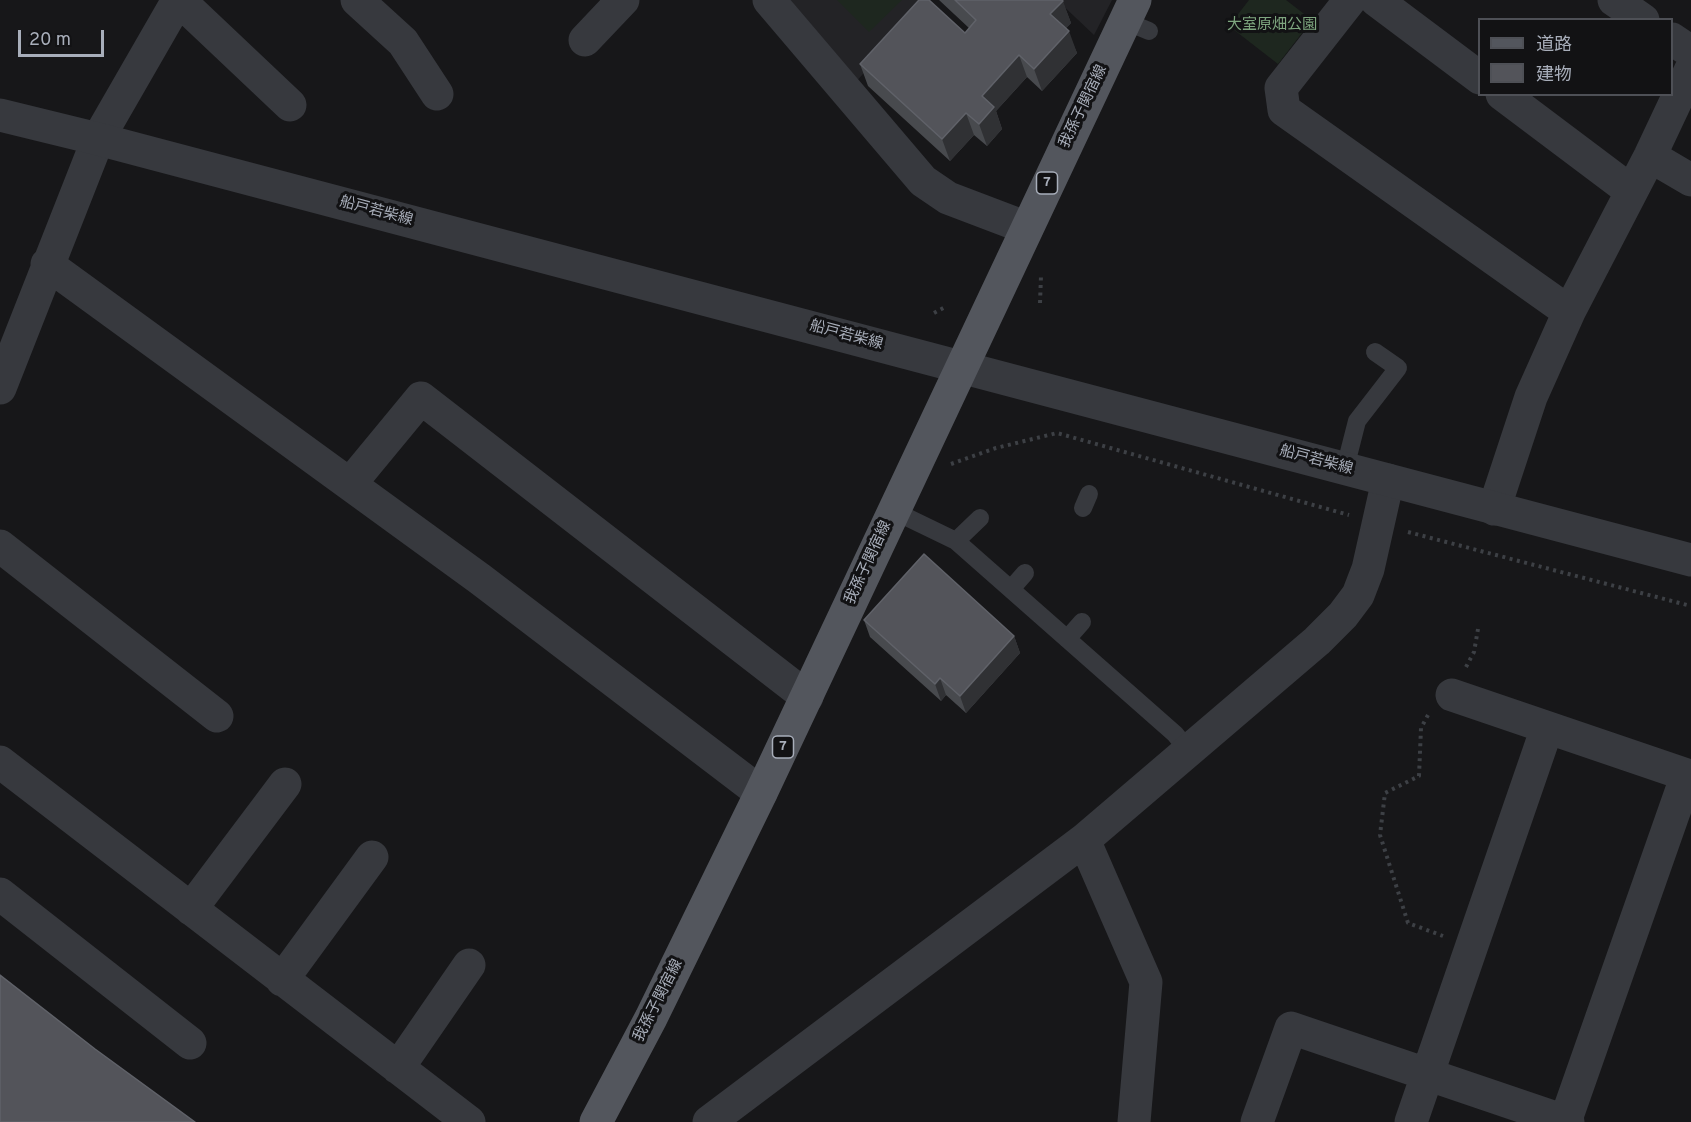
<!DOCTYPE html>
<html>
<head>
<meta charset="utf-8">
<style>
  body { margin:0 }
  #map { position:relative; width:1691px; height:1122px; overflow:hidden; background:#171719; font-family:Overpass,"Noto Sans JP",sans-serif }
  canvas { display:block }
  .legend { position:absolute; left:1478px; top:18px; width:195px; height:78px; box-sizing:border-box; background:#121214; border:2px solid #4e5056; margin:0; padding:8px 10px; list-style:none; font-size:18px; color:#a8aeba }
  .legend li { display:flex; align-items:center; gap:12px; height:30px }
  .legend b { width:30px; border:2px solid #4e5056 }
  .scale { position:absolute; left:18px; top:30px; width:86px; height:27px; box-sizing:border-box; border:3px solid #a8aeba; border-top:0; padding-left:8px; font-size:18px; line-height:21px; white-space:nowrap; color:#a8aeba; -webkit-text-stroke:4px #121214; paint-order:stroke }
</style>
</head>
<body>
<div id="map">
<canvas width="1691" height="1122"></canvas>
<ul class="legend">
<li><b style="height:8px;background:#53565d"></b>道路</li>
<li><b style="height:16px;background:#53545a"></b>建物</li>
</ul>
<div class="scale">20 m</div>
</div>
<script>
const g = document.querySelector('canvas').getContext('2d');
g.lineJoin = 'round';
function paint(path, color) {
  g.fillStyle = color;
  g.fill(path, 'evenodd');
}
function shape(rows) {
  const path = new Path2D();
  for (const r of rows) {
    path.moveTo(r[0], r[1]);
    for (let i = 2; i < r.length; i += 2) path.lineTo(r[i], r[i + 1]);
  }
  return path;
}
function strokePath(path, color, width, dash) {
  g.strokeStyle = color;
  g.lineWidth = width;
  g.lineCap = dash ? 'butt' : 'round';
  g.setLineDash(dash || []);
  g.stroke(path);
}
function drawText(font, color, halo, rows, align = 'center') {
  g.font = font + ' Overpass,"Noto Sans JP",sans-serif';
  g.lineWidth = 6;
  g.setLineDash([]);
  g.textBaseline = 'middle';
  g.strokeStyle = halo;
  g.fillStyle = color;
  for (const [text, x, y, turn = 0] of rows) {
    g.save();
    g.translate(x, y);
    g.rotate((+turn || 0) * Math.PI / 180);
    g.textAlign = isNaN(turn) ? turn : align;
    if (halo) g.strokeText(text, 0, 0);
    g.fillText(text, 0, 0);
    g.restore();
  }
}
const built = shape([
  [790,0,927,0,856,82],
  [1057,0,1112,0,1094,35]
]);
const green = shape([
  [837,0,902,0,869,32],
  [1249,0,1286,0,1312,20,1278,64,1229,26]
]);
const path = shape([
  [1040,303,1041,276],
  [934,313,947,306],
  [951,464,996,448,1057,433,1349,515],
  [1408,532,1691,606],
  [1466,667,1474,652,1478,629],
  [1428,715,1421,728,1419,776,1385,793,1380,835,1408,923,1443,936]
]);
const service = shape([
  [1125,21,1149,31],
  [1345,468,1357,421,1398,368,1375,352],
  [1083,508,1089,494],
  [894,511,956,541,1175,734,1188,750],
  [956,541,980,518],
  [1011,589,1025,573],
  [1067,639,1082,622]
]);
const minor = shape([
  [179,0,290,105],
  [357,0,403,42,437,94],
  [769,0,923,181,948,198,1027,228],
  [1350,0,1281,88,1284,110,1569,312],
  [1376,0,1480,78],
  [1614,0,1643,20],
  [1672,39,1691,52],
  [585,40,623,0],
  [1502,94,1631,191],
  [1650,156,1691,180],
  [47,264,480,579,761,793],
  [0,388,98,139,178,0],
  [350,484,421,398,807,697],
  [1494,509,1531,397,1569,312,1650,156,1691,69],
  [0,546,217,716],
  [1452,695,1687,775,1565,1122],
  [0,762,469,1122],
  [1084,840,1146,982,1134,1122],
  [0,894,190,1043],
  [191,909,285,784],
  [282,980,372,857],
  [398,1068,469,965],
  [709,1122,1084,840,1317,641,1343,615,1358,595,1368,569,1388,480],
  [1257,1122,1291,1028,1568,1122],
  [1411,1122,1547,728]
]);
const tertiary = shape([
  [0,115,98,139,1691,560]
]);
const primary = shape([
  [596,1122,651,1018,761,793,1135,0]
]);
const wall = shape([
  [939,0,1062,0,1071,23,1066,28,1077,53,1042,91,1027,77,996,111,1002,129,987,146,974,135,950,161,868,86,860,64,965,33,969,28],
  [864,620,1014,636,1020,653,966,713,946,695,941,701,870,637]
]);
const shadedWall = shape([
  [1063,1,1071,23,1058,36,1050,14],
  [1069,31,1077,53,1042,91,1034,69],
  [1019,55,1027,77,996,111,1002,129,987,146,979,124,982,96],
  [966,113,974,135,950,161,942,139],
  [1014,636,1020,653,966,713,960,696],
  [940,678,946,695,941,701,935,684]
]);
const building = shape([
  [919,0,929,0,965,33,976,20,955,0,1062,0,1063,1,1050,14,1069,31,1034,69,1019,55,982,96,994,107,979,124,966,113,942,139,860,64,919,0],
  [924,554,1014,636,960,696,940,678,935,684,864,620,924,554],
  [0,975,95,1049,195,1122,0,1122,0,975]
]);
const shields = [
  [1047,183,21],
  [783,747,21]
];
const shieldNames = [
  ["7",1047,183],
  ["7",783,747]
];
const parkNames = [
  ["大室原畑公園",1272,26]
];
const streetNames = [
  ["我孫子関宿線",1084,107,-64],
  ["船戸若柴線",376,212,15],
  ["船戸若柴線",846,336,15],
  ["船戸若柴線",1316,461,15],
  ["我孫子関宿線",869,563,-65],
  ["我孫子関宿線",659,1001,-63]
];
paint(built, '#232326');
paint(green, '#1e271f');
strokePath(path, '#3d4045', 4, [3, 4.5]);
strokePath(service, '#37393e', 18);
strokePath(minor, '#37393e', 33);
strokePath(tertiary, '#37393e', 33);
strokePath(primary, '#53565d', 33);
paint(wall, '#484a4e');
paint(shadedWall, '#303134');
paint(building, '#53545a');
strokePath(building, '#606269', 1.5);
for (const [x, y, w] of shields) {
  const box = new Path2D();
  box.roundRect(x - w / 2, y - 11, w, 22, 4.5);
  g.fillStyle = '#121214';
  g.fill(box);
  strokePath(box, '#a8aeba', 1.5);
}
drawText('bold 14px', '#a8aeba', null, shieldNames);
drawText('15px', '#7ea67f', '#121214', parkNames);
drawText('15px', '#a8aeba', '#121214', streetNames);
</script>
</body>
</html>
